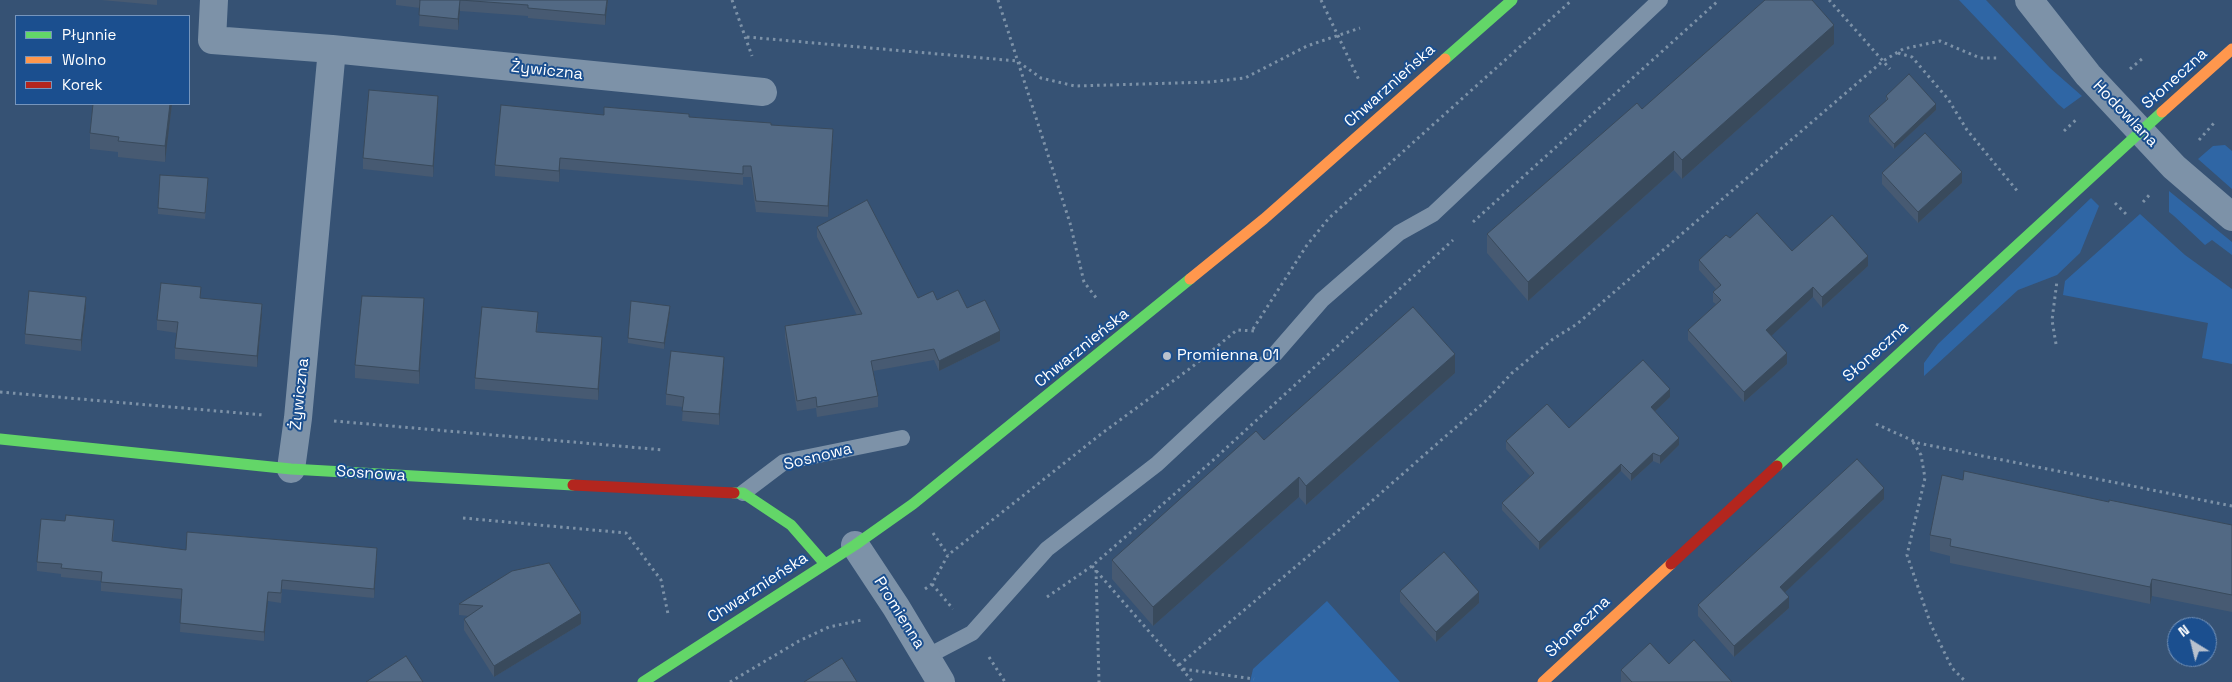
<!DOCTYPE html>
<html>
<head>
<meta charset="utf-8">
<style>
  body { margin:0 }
  #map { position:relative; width:2232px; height:682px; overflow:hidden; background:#365274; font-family:"Space Grotesk",sans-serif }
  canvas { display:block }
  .legend { position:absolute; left:15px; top:15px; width:175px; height:90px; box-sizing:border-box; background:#1b4f8f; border:1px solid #7695bc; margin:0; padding:6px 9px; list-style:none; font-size:15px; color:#fff }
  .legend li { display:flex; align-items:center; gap:10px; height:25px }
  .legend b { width:25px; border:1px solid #7695bc }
  .north { position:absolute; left:2167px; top:617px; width:50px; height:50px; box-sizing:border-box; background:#1b4f8f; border:1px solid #7695bc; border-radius:50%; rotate:324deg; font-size:14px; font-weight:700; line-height:20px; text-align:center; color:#fff }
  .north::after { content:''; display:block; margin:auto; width:18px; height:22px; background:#b9c2ce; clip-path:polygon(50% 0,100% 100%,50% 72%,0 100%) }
</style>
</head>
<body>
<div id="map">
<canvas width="2232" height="682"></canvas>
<ul class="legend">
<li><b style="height:6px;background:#63d668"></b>Płynnie</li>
<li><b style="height:6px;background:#ff974d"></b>Wolno</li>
<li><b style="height:6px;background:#b3261e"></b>Korek</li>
</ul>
<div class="north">N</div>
</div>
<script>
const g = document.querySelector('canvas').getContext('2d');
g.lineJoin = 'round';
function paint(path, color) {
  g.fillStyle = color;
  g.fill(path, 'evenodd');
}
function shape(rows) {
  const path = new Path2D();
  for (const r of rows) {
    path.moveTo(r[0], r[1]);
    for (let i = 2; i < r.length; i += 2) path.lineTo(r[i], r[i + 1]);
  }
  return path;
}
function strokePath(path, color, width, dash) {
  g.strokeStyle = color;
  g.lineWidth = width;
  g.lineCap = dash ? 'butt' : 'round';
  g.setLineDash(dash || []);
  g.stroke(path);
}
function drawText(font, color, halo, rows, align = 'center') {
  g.font = font + ' "Space Grotesk",sans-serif';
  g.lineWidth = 4;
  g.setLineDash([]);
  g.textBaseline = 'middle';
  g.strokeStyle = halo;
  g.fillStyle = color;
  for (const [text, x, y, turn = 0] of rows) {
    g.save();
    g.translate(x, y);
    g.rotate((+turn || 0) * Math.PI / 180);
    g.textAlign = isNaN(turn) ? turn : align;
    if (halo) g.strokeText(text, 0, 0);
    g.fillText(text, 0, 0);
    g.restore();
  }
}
const green = shape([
  [1959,0,1986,0,2050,68,2082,96,2064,109,2058,104],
  [2225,145,2232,151,2232,189,2198,159,2213,146],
  [2169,191,2232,242,2232,255,2212,240,2205,245,2174,216,2169,212],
  [2091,198,2099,206,2080,253,2057,275,2018,290,1924,376,1924,363,1938,344],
  [2140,214,2185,255,2232,289,2232,364,2202,358,2208,323,2063,295,2065,281],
  [1327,601,1400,682,1250,682,1253,669]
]);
const path = shape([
  [732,0,752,56],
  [998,0,1070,223,1084,282,1097,299],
  [1321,0,1359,80],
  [1829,0,1890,69],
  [747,37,1017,61,1041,78,1075,86,1210,82,1245,78,1307,46,1360,28],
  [1898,53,1912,57,1948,99,1967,130,2019,193],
  [2130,69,2143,58],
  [2064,131,2078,118],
  [2199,140,2214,123],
  [2143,202,2151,193],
  [2115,203,2126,214],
  [1473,222,1719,0],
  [1253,329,1307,245,1329,218,1572,0],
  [2056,344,2052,320,2057,281],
  [0,392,263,415],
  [334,421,664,450],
  [1876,424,1918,443,2232,506],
  [1913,442,1921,455,1925,478,1907,555,1931,625,1952,668,1966,682],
  [463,518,626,533,661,580,668,614],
  [933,533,948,555],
  [1092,566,1193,682],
  [1096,570,1099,682],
  [932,584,953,609],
  [925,589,932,584,948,555,1101,434,1192,367,1237,330,1255,331],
  [1047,597,1092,566,1211,462,1453,240],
  [989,657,1005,682],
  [1179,665,1332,536,1488,399,1512,373,1553,339,1577,324,1883,61,1903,49,1940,41,1980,58,1997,58],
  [1183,669,1254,679],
  [730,682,799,641,829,627,862,620]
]);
const lane = shape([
  [743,493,784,462,902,438],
  [926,657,972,633,1047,549,1157,464,1275,354,1322,300,1399,233,1433,214,1660,0]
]);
const street = shape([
  [214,0,212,40,332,49,298,418,291,469],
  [2029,0,2088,75,2174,167,2232,217],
  [332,49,763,92],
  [855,545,896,607,941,682]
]);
const fast = shape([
  [1445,59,1512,0],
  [0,439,291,469,573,485],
  [1777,466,2162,112],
  [734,493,743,493,791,525,825,564],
  [643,682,855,545,913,504,1190,279]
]);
const slow = shape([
  [2162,112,2232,49],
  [1190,279,1264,219,1445,59],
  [1543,682,1671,564]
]);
const jam = shape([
  [573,485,734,493],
  [1671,564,1777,466]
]);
const wall = shape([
  [101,0,157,0,157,5],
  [396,0,608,0,605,25,528,18,528,16,460,11,458,30,419,26,420,8,396,5],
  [1834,44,1682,179,1674,170,1528,301,1487,253,1487,234,1642,109],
  [1886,96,1936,110,1894,149,1869,122,1869,116,1886,101],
  [172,104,165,162,118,157,118,152,90,149,90,133],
  [438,106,433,177,363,169,363,158],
  [604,115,689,117,771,125,833,140,828,217,756,212,751,177,743,177,743,185,560,169,559,182,495,176,495,165],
  [1882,173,1962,183,1918,223,1882,184],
  [208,184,205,219,158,214,158,208],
  [817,227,918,298,937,300,967,308,1000,341,939,371,934,360,873,371,878,396,878,407,817,417,816,408,797,411,785,337,785,326,857,315,817,237],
  [1730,238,1868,266,1822,308,1813,297,1771,336,1787,364,1744,402,1688,340,1688,330,1716,304,1713,302,1713,292,1716,289,1699,270,1699,260],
  [201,298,262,315,257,367,175,359,175,348,177,333,157,330,157,320],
  [86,308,81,351,25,344,25,334],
  [424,311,419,384,355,378,355,365],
  [670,312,664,349,628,343,628,338],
  [538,323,537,332,602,348,598,400,475,389,475,378],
  [724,368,719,425,682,421,683,407,666,405,666,394],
  [1455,373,1306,505,1299,497,1153,626,1112,579,1112,560,1264,440],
  [1670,397,1655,411,1679,445,1660,464,1653,461,1631,481,1621,471,1539,550,1502,510,1502,503,1530,476,1506,449,1506,441,1569,428],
  [1963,480,2109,502,2232,525,2232,612,2152,596,2150,604,1950,563,1950,556,1930,551,1930,535],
  [1884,499,1785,592,1789,608,1734,657,1698,616,1698,605],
  [114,530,113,541,186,550,377,557,374,598,282,589,281,603,268,601,264,641,180,632,181,599,101,591,101,581,61,577,61,574,37,571,37,562],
  [549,563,581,624,494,677,464,630,464,619,469,616,459,615,459,604],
  [1400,591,1479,603,1436,642,1400,602],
  [1669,664,1732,682,1621,682,1621,670]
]);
const shadedWall = shape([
  [460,0,460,11,458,30,458,19],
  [607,0,608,0,605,25,605,15],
  [1834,25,1834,44,1682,179,1682,160],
  [438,96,438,106,433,177,433,166],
  [170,104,172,104,165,162,165,146],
  [1936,104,1936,110,1894,149,1894,144],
  [833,129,833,140,828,217,828,206],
  [1674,151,1674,170,1528,301,1528,282],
  [560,158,560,169,559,182,559,171],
  [1962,172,1962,183,1918,223,1918,212],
  [1868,256,1868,266,1822,308,1822,297],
  [1813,287,1813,297,1766,341,1766,330],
  [86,297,86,308,81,351,81,340],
  [424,298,424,311,419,384,419,371],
  [262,304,262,315,257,367,257,356],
  [670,306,670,312,664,349,664,343],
  [1000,331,1000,341,939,371,939,361],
  [602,337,602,348,598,400,598,389],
  [1787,353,1787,364,1744,402,1744,392],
  [1455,354,1455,373,1306,505,1306,486],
  [724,357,724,368,719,425,719,414],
  [1670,389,1670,397,1651,415,1651,407],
  [1679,438,1679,445,1660,464,1660,456],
  [1653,453,1653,461,1631,481,1631,474],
  [1621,464,1621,471,1539,550,1539,542],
  [1299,477,1299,497,1153,626,1153,607],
  [1884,488,1884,499,1780,597,1780,587],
  [377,548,377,557,374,598,374,589],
  [2152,579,2152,596,2150,604,2150,587],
  [268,592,268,601,264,641,264,632],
  [1479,592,1479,603,1436,642,1436,632],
  [1789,597,1789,608,1734,657,1734,646],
  [581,613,581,624,494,677,494,666]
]);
const building = shape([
  [420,0,607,0,605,15,528,8,528,5,460,0,458,19,419,15,420,0],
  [1765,0,1812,0,1834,25,1682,160,1674,151,1528,282,1487,234,1637,103,1642,109,1765,0],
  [1909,74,1936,104,1894,144,1869,116,1888,99,1886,96,1909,74],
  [369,90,438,96,433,166,363,158,369,90],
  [93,104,170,104,165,146,118,141,119,137,90,133,93,104],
  [501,105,604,115,604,107,689,114,689,117,771,123,771,125,833,129,828,206,756,201,751,166,743,166,743,174,560,158,559,171,495,165,501,105],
  [1925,133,1962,172,1918,212,1882,173,1925,133],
  [160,175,208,178,205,213,158,208,160,175],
  [867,200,918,298,933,291,937,300,958,290,967,308,985,300,1000,331,939,361,934,349,871,361,878,396,817,407,816,397,797,401,785,326,862,314,817,227,867,200],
  [1757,213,1792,251,1832,215,1868,256,1822,297,1813,287,1766,330,1787,353,1744,392,1688,330,1721,300,1713,292,1721,285,1699,260,1726,235,1730,238,1757,213],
  [161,283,201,287,200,298,262,304,257,356,175,348,178,322,157,320,161,283],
  [29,291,86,297,81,340,25,334,29,291],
  [362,296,424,298,419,371,355,365,362,296],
  [631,301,670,306,664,343,628,338,631,301],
  [482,307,538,312,536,332,602,337,598,389,475,378,482,307],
  [1413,307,1455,354,1306,486,1299,477,1153,607,1112,560,1256,431,1264,440,1413,307],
  [671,351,724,357,719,414,682,411,684,397,666,394,671,351],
  [1643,360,1670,389,1651,407,1679,438,1660,456,1653,453,1631,474,1621,464,1539,542,1502,503,1534,473,1506,441,1547,404,1569,428,1643,360],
  [1857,459,1884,488,1780,587,1789,597,1734,646,1698,605,1857,459],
  [1964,471,2109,502,2109,500,2232,525,2232,595,2152,579,2150,587,1950,546,1951,539,1930,535,1942,475,1963,480,1964,471],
  [66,515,114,520,112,541,186,550,187,532,377,548,374,589,282,580,281,593,268,592,264,632,180,623,182,589,101,582,102,572,61,568,62,564,37,562,41,519,65,521,66,515],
  [1444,552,1479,592,1436,632,1400,591,1444,552],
  [549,563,581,613,494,666,464,619,483,606,459,604,512,571,549,563],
  [1694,640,1732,682,1632,682,1621,670,1650,643,1669,664,1694,640],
  [406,656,423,682,366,682,406,656],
  [842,658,857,682,804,682,842,658]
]);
const markers = [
  [1167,356,5,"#b9c2ce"]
];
const streetNames = [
  ["Żywiczna",547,71,6],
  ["Słoneczna",2175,79,-42],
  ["Chwarznieńska",1390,86,-42],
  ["Hodowlana",2125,114,46],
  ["Chwarznieńska",1082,348,-39],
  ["Słoneczna",1876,352,-42],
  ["Żywiczna",300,394,-84],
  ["Sosnowa",818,457,-14],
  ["Sosnowa",371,474,4],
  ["Chwarznieńska",758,588,-33],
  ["Promienna",899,613,58],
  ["Słoneczna",1578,627,-43]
];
const poiNames = [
  ["Promienna 01",1177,356]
];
paint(green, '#2f66a5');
strokePath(path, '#7d92a8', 3, [2.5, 4]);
strokePath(lane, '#7d92a8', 16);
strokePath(street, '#7d92a8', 28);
strokePath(fast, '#63d668', 11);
strokePath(slow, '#ff974d', 11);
strokePath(jam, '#b3261e', 11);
paint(wall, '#475a72');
paint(shadedWall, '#394a5c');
paint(building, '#526984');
strokePath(building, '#394a5c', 1);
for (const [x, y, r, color] of markers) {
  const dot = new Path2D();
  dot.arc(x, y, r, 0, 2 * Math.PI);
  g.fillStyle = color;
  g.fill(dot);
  strokePath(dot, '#1b4f8f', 2);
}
drawText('16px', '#fff', '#1b4f8f', streetNames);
drawText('16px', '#fff', '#1b4f8f', poiNames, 'left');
</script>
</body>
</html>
